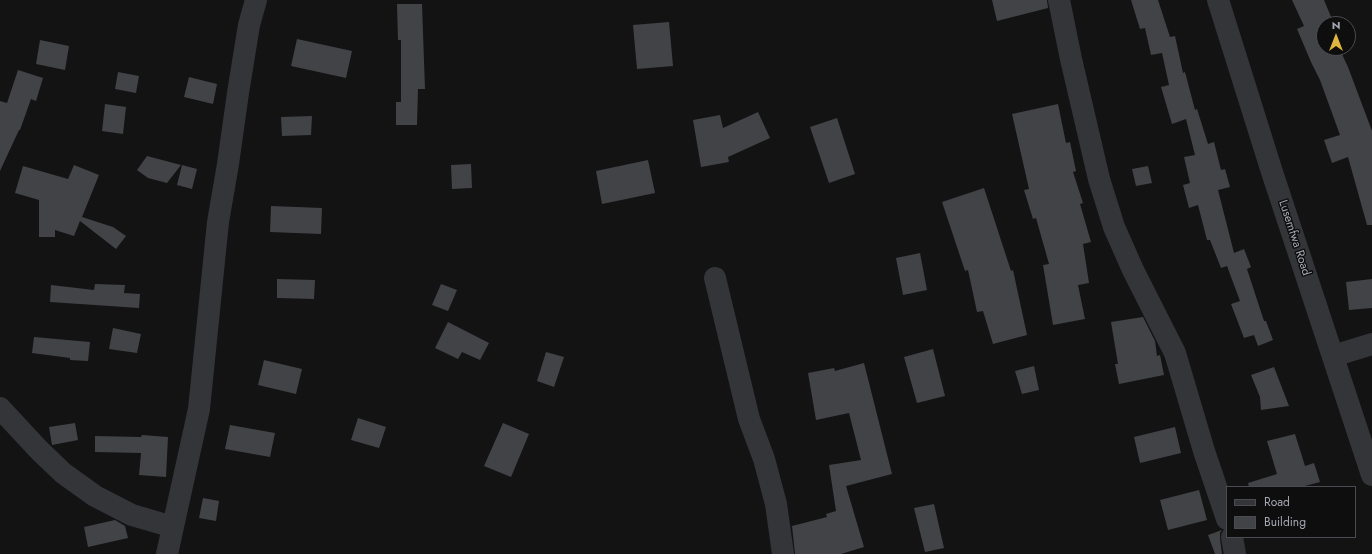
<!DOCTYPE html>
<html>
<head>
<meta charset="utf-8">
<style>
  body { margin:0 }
  #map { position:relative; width:1372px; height:554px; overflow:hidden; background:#131314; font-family:Jost,sans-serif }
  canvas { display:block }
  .legend { position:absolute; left:1226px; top:486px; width:130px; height:52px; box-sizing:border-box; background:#0e0e0f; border:1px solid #4b4c51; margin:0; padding:5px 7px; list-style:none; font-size:12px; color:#a6a9b3 }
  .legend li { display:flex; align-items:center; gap:8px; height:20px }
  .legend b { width:20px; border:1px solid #4b4c51 }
  .north { position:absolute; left:1316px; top:16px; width:40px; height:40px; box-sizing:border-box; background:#0e0e0f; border:1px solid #4b4c51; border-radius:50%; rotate:0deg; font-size:11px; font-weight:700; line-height:16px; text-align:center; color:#a6a9b3 }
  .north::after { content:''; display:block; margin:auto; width:14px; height:18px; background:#dfb43f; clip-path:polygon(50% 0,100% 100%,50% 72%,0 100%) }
</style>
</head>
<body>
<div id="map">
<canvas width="1372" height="554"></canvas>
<ul class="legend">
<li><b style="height:5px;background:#343539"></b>Road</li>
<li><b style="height:11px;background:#424347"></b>Building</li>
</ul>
<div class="north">N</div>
</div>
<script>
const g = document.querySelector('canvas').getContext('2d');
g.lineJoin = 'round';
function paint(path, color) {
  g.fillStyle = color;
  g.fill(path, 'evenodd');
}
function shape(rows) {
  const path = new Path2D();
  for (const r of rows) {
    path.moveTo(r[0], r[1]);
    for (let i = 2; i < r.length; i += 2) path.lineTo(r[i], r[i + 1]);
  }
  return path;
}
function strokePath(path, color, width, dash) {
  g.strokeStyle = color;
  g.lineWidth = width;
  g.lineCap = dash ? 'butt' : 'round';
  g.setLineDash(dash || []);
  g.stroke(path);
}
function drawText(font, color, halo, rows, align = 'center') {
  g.font = font + ' Jost,sans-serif';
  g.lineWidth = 3;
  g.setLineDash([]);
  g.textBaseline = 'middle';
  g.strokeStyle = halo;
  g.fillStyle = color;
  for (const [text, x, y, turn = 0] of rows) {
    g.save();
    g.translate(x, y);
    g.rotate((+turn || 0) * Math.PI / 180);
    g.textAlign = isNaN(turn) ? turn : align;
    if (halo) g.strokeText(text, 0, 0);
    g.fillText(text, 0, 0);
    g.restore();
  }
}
const building = shape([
  [992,0,1047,0,1048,8,997,21],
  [1131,0,1158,0,1170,37,1175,36,1183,73,1185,72,1195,110,1197,109,1208,144,1214,142,1221,170,1225,169,1230,187,1218,190,1234,253,1244,249,1251,267,1247,269,1264,321,1266,321,1273,340,1258,346,1254,335,1244,338,1231,304,1240,301,1227,266,1221,268,1210,240,1207,240,1198,205,1189,208,1183,185,1190,183,1184,157,1195,155,1186,119,1172,124,1161,87,1169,85,1162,53,1151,55,1145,28,1140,29],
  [1292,0,1324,0,1334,24,1324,24,1324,48,1339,48,1348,67,1372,131,1372,225,1367,225,1348,157,1332,163,1324,140,1340,135,1320,80,1311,62,1297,29,1304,26],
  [397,4,422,4,425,89,418,89,417,125,396,125,396,102,401,102,401,40,398,40],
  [669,22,673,66,637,69,633,25],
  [297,39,352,51,346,78,291,66],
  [40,40,69,46,65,70,36,64],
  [18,70,43,78,36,101,31,99,20,130,19,130,0,171,0,101,7,103],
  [118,72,139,76,136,93,115,89],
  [189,77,217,84,213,104,184,97],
  [105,104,126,107,123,134,102,131],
  [1058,104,1066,143,1070,142,1076,171,1073,172,1083,203,1080,204,1091,242,1083,244,1089,283,1078,285,1085,319,1053,325,1043,265,1049,264,1036,218,1033,219,1024,190,1029,189,1012,114],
  [758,112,770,138,728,157,729,162,701,167,693,120,720,115,723,128],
  [312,116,311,135,282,136,281,117],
  [837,118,855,174,829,183,810,127],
  [147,156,181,165,167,183,148,178,137,170],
  [648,160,655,193,602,204,596,171],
  [471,164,472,188,452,189,451,165],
  [74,165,99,175,82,217,113,227,126,236,116,249,80,221,74,236,55,230,55,237,39,237,39,200,15,193,23,166,68,179],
  [182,165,197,169,192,189,177,185],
  [1148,166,1152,183,1136,186,1132,169],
  [984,188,1011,271,1013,270,1027,335,993,344,983,311,977,312,968,270,965,271,942,202],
  [271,206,322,208,321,234,270,232],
  [920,253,927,290,903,295,896,258],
  [277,279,315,280,314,299,277,298],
  [1372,279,1372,308,1349,310,1346,282],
  [95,284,125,285,124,293,140,294,139,308,50,302,51,285,94,290],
  [441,284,457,290,448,311,432,305],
  [1143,317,1155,341,1157,356,1160,355,1164,375,1119,384,1115,364,1118,364,1111,322],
  [448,322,489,343,480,360,462,352,458,359,435,348],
  [113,328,141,334,137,353,109,349],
  [34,337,90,342,88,361,70,360,70,358,32,353],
  [933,349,945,396,917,403,904,357],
  [546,352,564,357,554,387,537,381],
  [264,360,302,369,296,394,258,385],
  [864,363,892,474,846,486,864,547,841,554,795,554,792,526,827,517,826,514,836,511,829,465,861,460,849,413,816,420,808,373,834,368,835,371],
  [1034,366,1039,390,1022,394,1015,371],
  [1274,367,1289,406,1261,410,1260,397,1251,375],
  [358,418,386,427,379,448,351,440],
  [75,423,78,440,52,445,49,427],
  [503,423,529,434,511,477,484,466],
  [230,425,275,433,270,457,225,449],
  [1175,427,1181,453,1140,463,1134,437],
  [1295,434,1305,466,1314,463,1320,482,1301,487,1249,487,1248,483,1277,474,1267,441],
  [142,435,168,437,166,477,139,475,141,453,95,452,95,436,141,437],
  [1199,490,1207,520,1168,530,1160,500],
  [203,498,219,501,216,521,199,518],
  [934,504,944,548,925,552,914,508],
  [115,520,125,526,128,538,88,547,84,527],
  [1222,530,1220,533,1220,539,1222,554,1215,554,1208,535]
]);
const minor = shape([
  [1059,0,1071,59,1099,179,1114,227,1133,270,1175,353,1204,451,1227,519],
  [715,278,749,419,764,459,776,504,783,554],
  [1333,356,1372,344],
  [0,408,39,450,63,473,95,496,132,515,173,527],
  [1232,537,1235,554],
  [167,554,199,409,218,222,228,164,238,93,249,25,256,0]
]);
const tertiary = shape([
  [1218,0,1272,172,1372,475]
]);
const streetNames = [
  ["Lusemfwa Road",1294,238,72]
];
paint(building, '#424347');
strokePath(minor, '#343539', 22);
strokePath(tertiary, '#343539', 22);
drawText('12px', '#a6a9b3', '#0e0e0f', streetNames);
</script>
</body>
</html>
